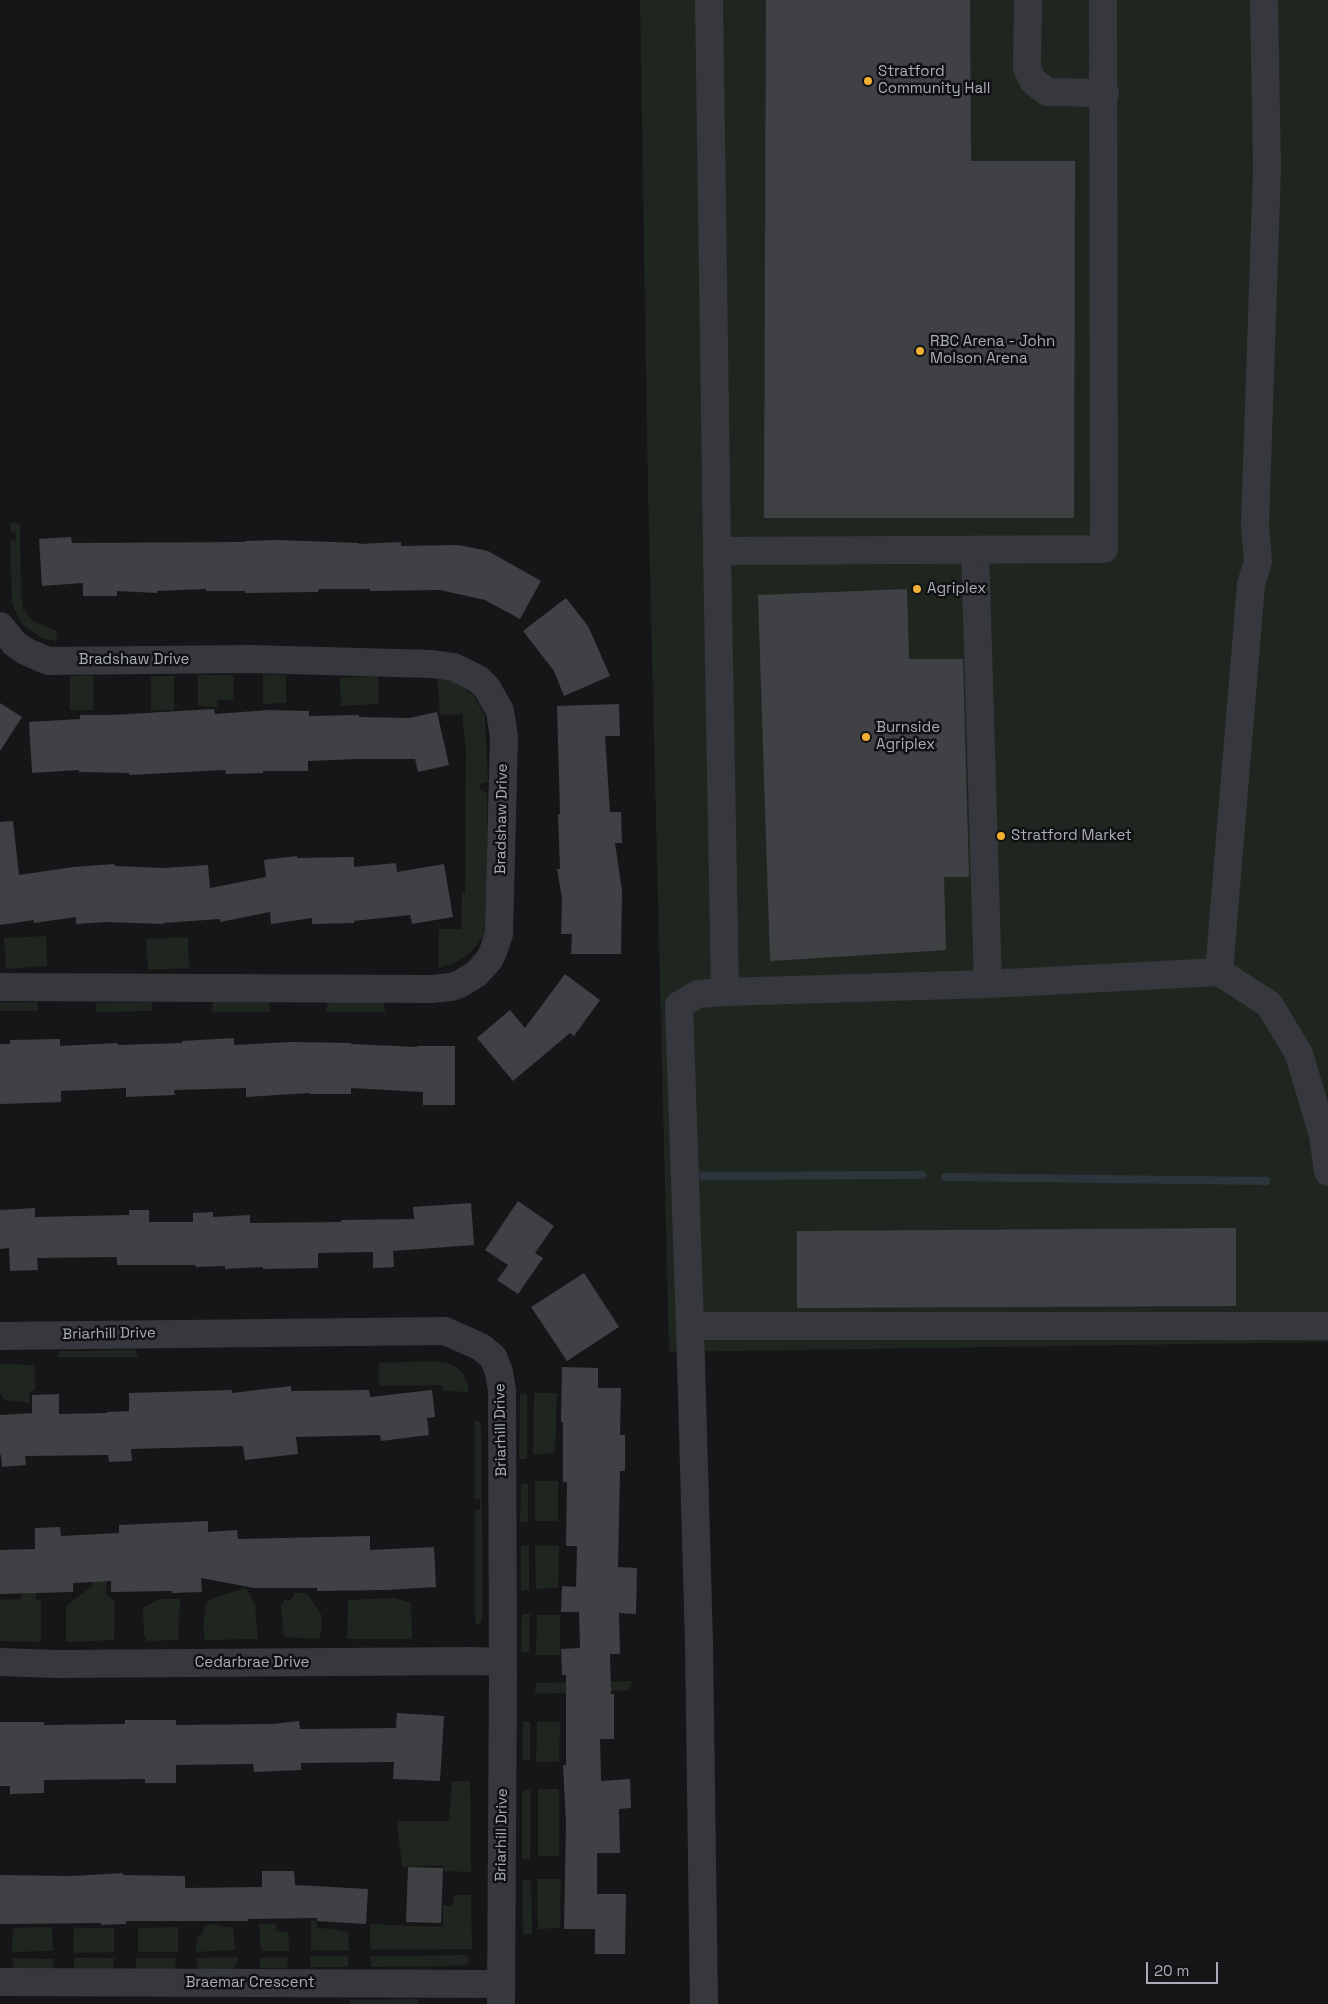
<!DOCTYPE html>
<html>
<head>
<meta charset="utf-8">
<style>
  body { margin:0 }
  #map { position:relative; width:1328px; height:2004px; overflow:hidden; background:#161618; font-family:"Space Grotesk",sans-serif }
  canvas { display:block }
  .scale { position:absolute; left:1146px; top:1962px; width:72px; height:22px; box-sizing:border-box; border:2px solid #a8adb8; border-top:0; padding-left:6px; font-size:15px; line-height:18px; white-space:nowrap; color:#a8adb8; -webkit-text-stroke:4px #111113; paint-order:stroke }
</style>
</head>
<body>
<div id="map">
<canvas width="1328" height="2004"></canvas>
<div class="scale">20 m</div>
</div>
<script>
const g = document.querySelector('canvas').getContext('2d');
g.lineJoin = 'round';
function paint(path, color) {
  g.fillStyle = color;
  g.fill(path, 'evenodd');
}
function shape(rows) {
  const path = new Path2D();
  for (const r of rows) {
    path.moveTo(r[0], r[1]);
    for (let i = 2; i < r.length; i += 2) path.lineTo(r[i], r[i + 1]);
  }
  return path;
}
function strokePath(path, color, width, dash) {
  g.strokeStyle = color;
  g.lineWidth = width;
  g.lineCap = dash ? 'butt' : 'round';
  g.setLineDash(dash || []);
  g.stroke(path);
}
function drawText(font, color, halo, rows, align = 'center') {
  g.font = font + ' "Space Grotesk",sans-serif';
  g.lineWidth = 5;
  g.setLineDash([]);
  g.textBaseline = 'middle';
  g.strokeStyle = halo;
  g.fillStyle = color;
  for (const [text, x, y, turn = 0] of rows) {
    g.save();
    g.translate(x, y);
    g.rotate((+turn || 0) * Math.PI / 180);
    g.textAlign = isNaN(turn) ? turn : align;
    if (halo) g.strokeText(text, 0, 0);
    g.fillText(text, 0, 0);
    g.restore();
  }
}
const green = shape([
  [640,0,1328,0,1328,1342,669,1352,648,490],
  [10,523,20,524,21,596,23,607,29,617,35,622,57,631,56,641,42,638,25,627,16,613,12,603,10,541,16,540,16,533,11,532],
  [93,675,94,710,70,710,70,676],
  [198,675,234,675,233,700,217,700,217,707,198,706],
  [263,675,286,675,286,703,263,704],
  [437,675,457,681,474,696,485,716,488,782,480,784,480,790,487,793,488,920,484,936,471,952,457,962,438,968,439,929,461,929,462,894,465,893,466,749,462,714,440,715],
  [151,676,174,676,174,710,151,710],
  [378,676,379,704,341,706,340,678],
  [46,936,47,966,6,969,4,938],
  [188,937,189,968,148,970,146,939],
  [0,1002,38,1002,38,1011,0,1011],
  [152,1002,153,1011,96,1012,96,1003],
  [213,1002,269,1002,270,1012,212,1012],
  [328,1002,384,1002,385,1012,326,1012],
  [135,1350,138,1357,57,1357,60,1351],
  [435,1361,451,1364,462,1372,468,1385,468,1392,444,1391,441,1385,379,1386,379,1363],
  [0,1364,35,1365,35,1389,29,1393,30,1403,5,1400,0,1393],
  [534,1393,557,1393,555,1452,533,1455],
  [520,1394,527,1395,527,1459,519,1459],
  [475,1420,481,1422,483,1614,480,1625,476,1624,475,1615,475,1510,480,1509,480,1499,475,1499],
  [535,1481,558,1481,558,1521,535,1521],
  [521,1484,528,1484,528,1522,520,1522],
  [89,1540,108,1566,106,1594,115,1602,114,1640,66,1642,66,1606,92,1586],
  [535,1545,559,1546,558,1588,536,1589],
  [521,1546,529,1546,529,1590,521,1591],
  [34,1549,36,1600,41,1600,41,1642,0,1641,0,1600,21,1599],
  [246,1588,255,1604,258,1639,205,1640,203,1627,206,1603,215,1597],
  [295,1593,307,1593,321,1614,322,1628,319,1639,284,1637,281,1605,285,1600,290,1601],
  [394,1598,411,1603,412,1639,347,1639,348,1600],
  [159,1599,180,1599,178,1640,147,1641,144,1635,143,1608],
  [522,1614,530,1614,529,1652,521,1652],
  [537,1615,560,1615,560,1655,536,1655],
  [632,1681,629,1690,535,1694,536,1683],
  [523,1721,530,1722,530,1760,522,1760],
  [537,1722,560,1722,559,1762,536,1762],
  [452,1781,470,1781,471,1872,444,1871,443,1865,402,1867,397,1821,449,1821],
  [531,1788,530,1859,522,1859,522,1792],
  [538,1789,559,1789,559,1856,538,1856],
  [537,1879,561,1879,560,1928,538,1929],
  [522,1880,531,1880,532,1935,523,1934],
  [454,1895,471,1895,472,1949,370,1950,370,1924,443,1927,443,1905,453,1906],
  [311,1920,317,1921,317,1928,337,1929,338,1931,348,1932,349,1951,311,1950],
  [217,1924,218,1926,233,1927,235,1950,196,1952,197,1936,202,1935,205,1925],
  [259,1924,276,1924,276,1931,288,1932,289,1951,261,1951],
  [52,1927,53,1951,12,1952,13,1928],
  [178,1927,178,1952,138,1952,138,1928],
  [74,1928,114,1928,114,1952,73,1953],
  [466,1955,470,1961,466,1964,452,1966,371,1967,370,1956],
  [310,1956,348,1956,348,1967,310,1967],
  [238,1957,238,1962,233,1969,197,1969,197,1958],
  [287,1957,288,1968,260,1968,260,1958],
  [13,1958,53,1959,53,1969,13,1969],
  [74,1958,114,1958,113,1969,74,1969],
  [136,1958,176,1958,175,1969,136,1969],
  [418,1999,418,2004,350,2004,350,2000]
]);
const stream = shape([
  [703,1176,922,1175],
  [945,1177,1266,1181]
]);
const building = shape([
  [766,0,970,0,971,161,1075,161,1074,518,764,518],
  [71,537,72,543,245,542,245,541,278,540,359,543,359,544,401,542,401,546,459,545,488,551,541,581,520,619,485,600,440,590,370,591,370,589,319,589,318,592,245,593,245,591,206,591,206,589,157,591,157,593,117,591,117,596,83,596,83,583,42,586,39,539],
  [907,589,909,659,963,659,969,877,944,877,946,950,770,961,758,595],
  [566,598,588,626,610,676,564,696,554,671,523,631],
  [0,703,22,717,0,751],
  [619,704,620,736,605,736,610,812,621,812,622,843,615,843,622,891,621,954,571,954,572,934,561,934,562,898,557,869,560,869,558,814,560,814,557,706],
  [214,709,215,714,269,710,309,711,309,716,359,715,359,717,409,718,437,712,449,765,418,772,415,759,359,759,308,761,308,771,263,771,263,773,226,774,225,770,129,775,129,773,79,772,79,770,32,773,29,722,80,719,80,715,111,715],
  [13,821,19,875,73,867,114,864,115,866,163,868,208,865,210,888,266,877,264,860,297,856,297,858,354,857,354,867,396,863,397,872,444,864,453,917,412,924,410,915,354,921,354,923,312,924,312,918,271,924,270,912,220,922,220,919,163,923,163,924,105,922,76,924,76,917,34,923,34,920,0,925,0,822],
  [565,974,600,1000,574,1036,570,1033,513,1081,477,1038,510,1010,525,1028],
  [234,1038,234,1045,290,1042,351,1043,351,1044,417,1047,417,1046,455,1046,455,1105,423,1105,423,1092,351,1088,351,1094,310,1094,310,1093,246,1097,246,1088,174,1090,175,1095,126,1097,126,1088,61,1091,61,1102,0,1104,0,1044,10,1044,10,1040,60,1039,60,1046,118,1043,118,1045,182,1043,182,1041],
  [518,1201,554,1226,535,1253,543,1258,518,1294,497,1280,508,1265,485,1250],
  [471,1203,474,1245,393,1251,394,1267,373,1268,373,1252,318,1253,318,1268,263,1269,263,1267,225,1269,225,1266,196,1267,195,1265,117,1265,117,1257,37,1258,38,1270,10,1271,9,1248,0,1249,0,1210,35,1208,35,1217,129,1215,129,1210,149,1210,149,1222,193,1222,193,1213,213,1212,213,1217,250,1215,250,1223,341,1222,341,1220,414,1219,413,1207],
  [1236,1228,1236,1306,797,1308,797,1231],
  [584,1273,619,1327,567,1361,531,1307],
  [562,1367,598,1368,598,1388,621,1388,620,1435,625,1435,625,1471,620,1471,618,1567,637,1568,636,1614,619,1613,620,1654,610,1654,611,1694,614,1694,614,1739,600,1739,601,1781,630,1779,631,1808,619,1809,620,1853,597,1853,597,1894,626,1894,625,1954,595,1954,595,1929,564,1929,566,1823,563,1765,566,1765,566,1675,562,1675,561,1649,580,1648,579,1612,561,1612,562,1586,576,1587,577,1546,566,1546,567,1482,563,1482,563,1422,561,1422],
  [291,1386,291,1391,369,1390,370,1397,432,1390,435,1417,427,1418,429,1435,381,1441,380,1435,296,1437,298,1454,245,1460,243,1446,131,1449,132,1461,109,1462,108,1455,25,1456,26,1465,2,1467,1,1455,0,1455,0,1415,32,1413,32,1395,59,1394,59,1414,107,1413,107,1412,129,1411,129,1393,232,1390,232,1393],
  [208,1521,208,1532,237,1530,238,1539,370,1536,370,1550,434,1547,436,1587,386,1590,317,1591,317,1588,254,1588,201,1578,202,1592,172,1593,172,1591,111,1592,111,1581,73,1583,73,1592,0,1594,0,1550,35,1549,35,1528,60,1527,61,1536,119,1533,119,1525],
  [397,1713,444,1716,440,1781,393,1779,394,1762,301,1763,301,1770,254,1772,253,1764,176,1765,176,1783,145,1783,145,1779,44,1780,44,1793,10,1794,10,1786,0,1786,0,1722,44,1722,44,1725,125,1724,125,1720,176,1720,176,1725,272,1724,299,1721,300,1729,396,1728],
  [408,1867,443,1868,441,1923,406,1922],
  [262,1871,294,1871,295,1885,368,1889,366,1924,317,1921,317,1918,248,1919,248,1921,126,1921,126,1924,101,1925,101,1923,0,1924,0,1875,71,1876,123,1873,123,1875,185,1876,185,1888,262,1887]
]);
const minor = shape([
  [709,0,717,551,1104,549,1103,0],
  [1028,0,1027,68,1033,81,1047,92,1105,93],
  [717,551,725,992,988,984,975,550],
  [0,626,14,643,25,651,48,661,251,659,432,664,454,667,478,679,487,688,500,711,504,737,499,934,493,952,489,960,476,974,460,984,451,987,431,989,0,987],
  [1219,972,1269,1004,1299,1054,1323,1135,1328,1172],
  [988,984,1219,972,1251,584,1258,562,1255,524,1267,169,1264,0],
  [725,992,698,994,679,1005,690,1326,1328,1326],
  [690,1326,699,1644,704,2004],
  [0,1336,445,1331,481,1347,493,1357,499,1372,502,1391,503,1675,501,2004],
  [0,1662,56,1664,473,1661,503,1662],
  [0,1982,500,1984]
]);
const markers = [
  [868,81,5,"#f2b134"],
  [920,351,5,"#f2b134"],
  [917,589,5,"#f2b134"],
  [866,737,5,"#f2b134"],
  [1001,836,5,"#f2b134"]
];
const poiNames = [
  ["Stratford",878,72],
  ["Community Hall",878,89],
  ["RBC Arena - John",930,342],
  ["Molson Arena",930,359],
  ["Agriplex",927,589],
  ["Burnside",876,728],
  ["Agriplex",876,745],
  ["Stratford Market",1011,836]
];
const streetNames = [
  ["Bradshaw Drive",134,660],
  ["Bradshaw Drive",502,819,-89],
  ["Briarhill Drive",109,1334,-1],
  ["Briarhill Drive",501,1430,-91],
  ["Cedarbrae Drive",252,1663],
  ["Briarhill Drive",502,1835,-89],
  ["Braemar Crescent",250,1983]
];
paint(green, '#1e261f');
strokePath(stream, '#2c353c', 8);
paint(building, '#404145');
strokePath(minor, '#37383d', 28);
for (const [x, y, r, color] of markers) {
  const dot = new Path2D();
  dot.arc(x, y, r, 0, 2 * Math.PI);
  g.fillStyle = color;
  g.fill(dot);
  strokePath(dot, '#111113', 2);
}
drawText('15px', '#a8adb8', '#111113', poiNames, 'left');
drawText('15px', '#a8adb8', '#111113', streetNames);
</script>
</body>
</html>
